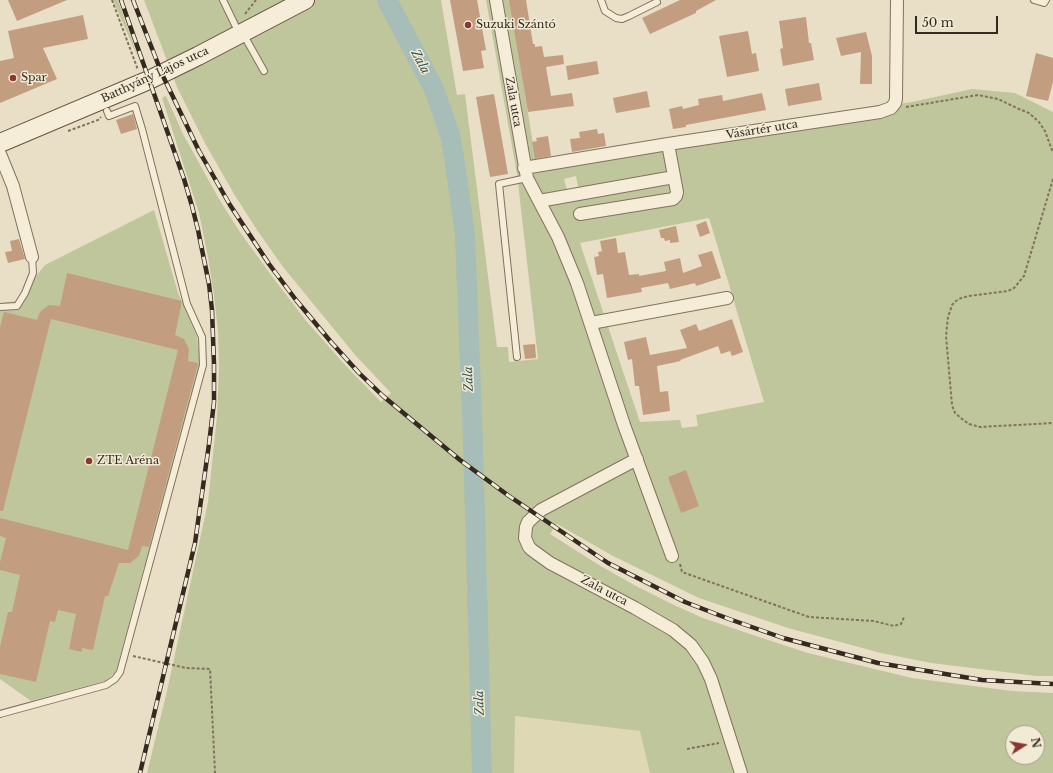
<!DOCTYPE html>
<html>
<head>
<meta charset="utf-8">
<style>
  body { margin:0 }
  #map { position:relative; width:1053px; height:773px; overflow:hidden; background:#e9dfc6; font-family:"Libre Baskerville",serif }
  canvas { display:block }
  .north { position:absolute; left:1005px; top:725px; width:40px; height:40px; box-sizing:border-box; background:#f1ead4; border:1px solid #a59d8c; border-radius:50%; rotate:79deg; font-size:11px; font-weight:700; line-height:16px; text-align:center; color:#342a20 }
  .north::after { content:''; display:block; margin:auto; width:14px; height:18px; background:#8a3634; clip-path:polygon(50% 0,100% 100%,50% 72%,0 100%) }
  .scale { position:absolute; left:915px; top:16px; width:83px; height:18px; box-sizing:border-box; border:2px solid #342a20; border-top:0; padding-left:5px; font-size:12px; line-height:14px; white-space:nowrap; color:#342a20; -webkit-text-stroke:3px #f1ead4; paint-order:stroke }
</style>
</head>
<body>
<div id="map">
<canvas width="1053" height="773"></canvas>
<div class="north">N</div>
<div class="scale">50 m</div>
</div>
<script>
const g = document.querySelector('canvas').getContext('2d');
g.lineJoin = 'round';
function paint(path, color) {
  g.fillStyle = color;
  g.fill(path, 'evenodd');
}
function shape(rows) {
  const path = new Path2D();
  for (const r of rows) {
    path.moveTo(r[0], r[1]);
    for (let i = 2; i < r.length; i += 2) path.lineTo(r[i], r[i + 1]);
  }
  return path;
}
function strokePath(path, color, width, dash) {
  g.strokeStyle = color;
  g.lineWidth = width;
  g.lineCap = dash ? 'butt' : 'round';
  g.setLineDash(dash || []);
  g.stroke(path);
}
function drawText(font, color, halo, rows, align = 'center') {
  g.font = font + ' "Libre Baskerville",serif';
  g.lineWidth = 3;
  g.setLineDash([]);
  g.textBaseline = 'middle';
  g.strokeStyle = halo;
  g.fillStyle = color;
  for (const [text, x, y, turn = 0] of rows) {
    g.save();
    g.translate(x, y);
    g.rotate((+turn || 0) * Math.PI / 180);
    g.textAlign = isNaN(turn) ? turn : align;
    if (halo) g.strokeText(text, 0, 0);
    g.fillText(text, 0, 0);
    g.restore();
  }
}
const farmland = shape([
  [514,716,641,731,650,773,514,773]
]);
const green = shape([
  [113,0,118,0,139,60],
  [144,0,441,0,457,95,465,94,497,347,508,347,509,362,538,359,517,174,486,0,510,0,536,163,912,102,972,89,1015,93,1053,112,1053,676,1037,676,931,663,881,653,788,628,699,598,613,556,557,524,550,534,599,565,636,586,674,605,703,618,756,636,808,653,912,678,1012,691,1053,693,1053,773,650,773,640,731,515,716,514,773,147,773,167,691,208,502,217,416,219,368,218,332,214,295,208,257,199,213,162,98,166,96,183,134,219,199,240,232,271,275,307,322,346,366,381,402,391,393,356,356,283,267,257,230,234,194,206,145,177,87],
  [576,176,578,187,567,190,564,179],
  [709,218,764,402,696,415,698,426,682,428,680,420,640,422,580,243],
  [1013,733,1037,733,1037,757,1013,757],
  [154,210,178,293,197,337,201,364,154,558,144,567,116,672,105,681,31,701,0,679,0,303,16,301,45,265]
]);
const river = shape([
  [387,0,434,89,450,135,454,157,465,234,473,443,482,773]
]);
const building = shape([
  [8,0,67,0,17,21],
  [450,0,477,0,486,50,481,51,484,68,463,71],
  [509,0,526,0,533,44,535,44,535,47,542,46,544,57,563,55,564,64,546,67,551,96,572,93,574,106,528,112],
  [680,0,716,0,696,11,696,13,650,34,642,18],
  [83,15,88,39,43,48,57,79,0,103,0,61,14,58,8,31],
  [806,17,809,43,811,43,814,60,783,66,780,49,783,48,779,21],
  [748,31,752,54,756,53,759,71,727,77,719,36],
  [866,32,872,56,872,84,860,84,861,52,841,56,836,38],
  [1036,53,1053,58,1053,82,1048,101,1026,96],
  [597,61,599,74,568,80,566,66],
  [819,83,822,100,788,106,785,89],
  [647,91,650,107,616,113,613,98],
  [762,93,766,110,686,125,686,127,673,129,669,109,682,106,683,109,699,105,698,99,722,95,723,101],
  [494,94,508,174,490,177,476,97],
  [133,114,137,129,121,134,116,120],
  [597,129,598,134,604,133,606,146,572,152,570,139,580,138,579,132],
  [548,136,551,156,535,159,532,142,537,141,536,138],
  [706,221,710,233,700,237,696,225],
  [676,226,679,242,670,243,670,240,665,241,664,238,661,238,659,230],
  [616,238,618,253,625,252,629,275,639,274,639,276,666,271,664,262,680,258,683,273,702,266,698,255,712,251,721,278,696,286,695,283,670,289,668,283,641,288,642,292,607,298,603,274,597,275,594,257,599,256,598,252,602,251,600,241],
  [19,239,25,259,8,263,5,252,12,251,10,241],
  [67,273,182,301,175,335,184,339,189,349,188,361,198,363,198,364,149,547,142,546,139,556,130,563,119,563,108,596,105,596,93,650,82,648,82,652,69,649,76,614,58,610,55,622,50,621,36,682,0,674,0,647,8,612,12,612,20,575,0,570,0,562,6,538,0,536,0,518,128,550,178,350,51,319,3,511,0,511,0,327,4,312,37,320,40,312,49,305,60,306],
  [732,319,743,352,732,356,730,351,721,354,718,346,680,360,681,361,657,366,660,392,668,391,670,411,643,415,639,386,635,386,632,359,628,360,624,342,646,337,650,355,687,348,680,330,696,324,699,331],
  [535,344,536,358,525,359,523,345],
  [686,470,699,506,681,513,668,477]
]);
const path = shape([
  [112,0,138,70],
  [245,14,256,0],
  [906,107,978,95,998,99,1019,109,1029,113,1039,122,1045,131,1053,153],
  [68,131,98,120,101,117],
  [1053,179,1024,276,1014,288,1008,291,969,296,961,298,956,301,952,305,948,317,946,336,952,405,955,413,962,419,969,424,980,427,1053,423],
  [680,564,682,572,809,617,874,621,894,626,901,624,904,617],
  [133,656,186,668,210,669,215,773],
  [687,749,719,743]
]);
const lane = shape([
  [223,0,236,27,246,39,264,71],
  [601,0,605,11,616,18,622,19,629,16,657,2],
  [1034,0,1044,3,1046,0],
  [0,307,17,306,25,293,33,273,32,257],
  [517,357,499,184,527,178],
  [0,714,106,685,115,679,120,672,203,365,202,337,187,304,142,129,135,106,109,116,107,111]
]);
const street = shape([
  [496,0,527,178,558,237,577,283,624,425,672,556],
  [0,154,13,186,32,257],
  [524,168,668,144,880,112,891,108,895,103,896,99,897,0],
  [539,201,674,177],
  [580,214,673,199,676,196,677,192,668,144],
  [591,323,727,298],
  [637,459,541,510,528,522,526,527,525,538,529,547,532,550,550,563,635,608,673,630,691,645,703,662,711,679,741,773]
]);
const secondary = shape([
  [0,143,149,80,198,56,305,0]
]);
const rail = shape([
  [121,0,184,179,192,206,198,230,209,284,212,310,214,364,214,402,209,444,195,543,140,773],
  [133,0,162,74,199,151,230,205,269,264,296,300,331,342,359,373,383,396,460,460,509,496,608,563,685,602,729,619,783,638,878,663,982,680,1053,684]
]);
const markers = [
  [468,25,4,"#8a3634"],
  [13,78,4,"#8a3634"],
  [89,461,4,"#8a3634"]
];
const poiNames = [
  ["Suzuki Szántó",476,25],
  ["Spar",21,78],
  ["ZTE Aréna",97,461]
];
const streetNames = [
  ["Batthyány Lajos utca",155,75,-25],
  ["Zala utca",513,102,80],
  ["Vásártér utca",762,130,-9],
  ["Zala utca",604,591,28]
];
const waterNames = [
  ["Zala",420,62,62],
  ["Zala",469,379,-92],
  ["Zala",480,703,-92]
];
paint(farmland, '#ded8b4');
paint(green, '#c0c69b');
strokePath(river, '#a7bdb7', 20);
paint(building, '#c39d80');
strokePath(lane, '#82725d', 8);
strokePath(street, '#82725d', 14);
strokePath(secondary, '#645341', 20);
strokePath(path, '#82725d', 2, [3, 2]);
strokePath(lane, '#f5edd8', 6);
strokePath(street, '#f5edd8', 12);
strokePath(secondary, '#f5edd8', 18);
strokePath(rail, '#342a20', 4.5);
strokePath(rail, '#f1ead4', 3, [9]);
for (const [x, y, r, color] of markers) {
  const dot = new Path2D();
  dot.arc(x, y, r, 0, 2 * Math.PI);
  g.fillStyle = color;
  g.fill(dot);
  strokePath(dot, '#f1ead4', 1.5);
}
drawText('11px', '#342a20', '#f1ead4', poiNames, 'left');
drawText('11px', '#342a20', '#f1ead4', streetNames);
drawText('italic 12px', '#315251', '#f1ead4', waterNames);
</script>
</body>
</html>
